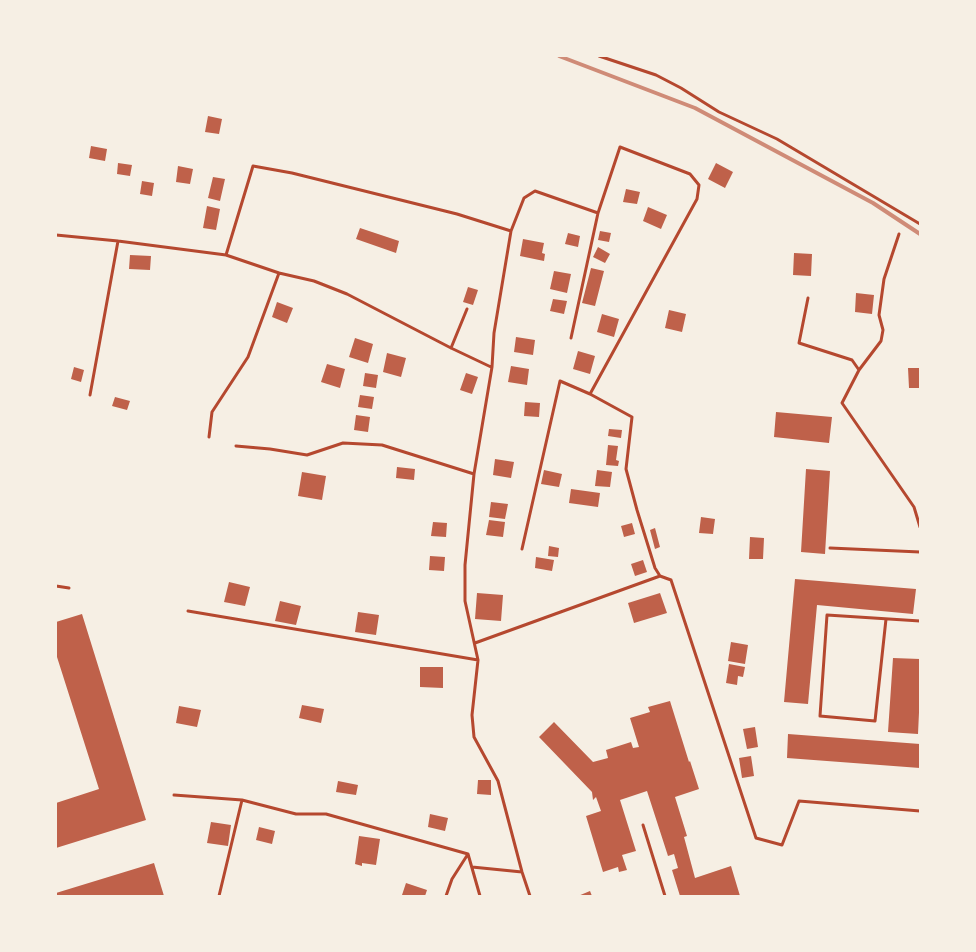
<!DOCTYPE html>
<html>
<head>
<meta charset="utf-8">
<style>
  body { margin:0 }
  #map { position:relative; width:976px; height:952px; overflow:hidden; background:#f6efe4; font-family:Figtree,sans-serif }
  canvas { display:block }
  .frame { position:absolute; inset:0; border:57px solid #f6efe4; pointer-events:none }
</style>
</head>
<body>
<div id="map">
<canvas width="976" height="952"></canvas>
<div class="frame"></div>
</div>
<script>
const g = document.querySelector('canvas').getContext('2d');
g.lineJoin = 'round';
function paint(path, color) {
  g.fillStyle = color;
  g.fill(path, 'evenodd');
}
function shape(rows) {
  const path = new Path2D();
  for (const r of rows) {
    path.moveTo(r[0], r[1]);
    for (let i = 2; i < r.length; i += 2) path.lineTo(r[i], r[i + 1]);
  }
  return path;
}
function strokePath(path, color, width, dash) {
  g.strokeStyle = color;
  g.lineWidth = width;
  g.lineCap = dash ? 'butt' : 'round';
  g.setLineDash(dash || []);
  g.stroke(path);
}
const building = shape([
  [208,116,222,119,219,134,205,132],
  [91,146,107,149,105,161,89,158],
  [118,163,132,165,130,176,117,174],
  [716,163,733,172,725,188,708,179],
  [178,166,193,169,190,184,176,182],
  [213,177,225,179,220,201,208,198],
  [142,181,154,183,152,196,140,194],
  [626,189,640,192,637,204,623,202],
  [207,206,220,209,216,230,203,228],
  [648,207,667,215,661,229,643,221],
  [360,228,399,241,396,253,356,239],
  [600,231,611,233,609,242,598,240],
  [568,233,580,236,578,247,565,244],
  [523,239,544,243,542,253,545,254,544,261,520,256],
  [598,247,610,254,605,263,593,257],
  [794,253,812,254,811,276,793,275],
  [130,255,151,256,150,270,129,269],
  [591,268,604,271,595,306,582,303],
  [554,271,571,274,567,293,550,289],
  [468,287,478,290,473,305,463,302],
  [856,293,874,295,872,314,855,312],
  [553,299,567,301,564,314,550,311],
  [277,302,293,308,287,323,272,317],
  [669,310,686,314,682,332,665,328],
  [602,314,619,319,614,337,597,332],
  [516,337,535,340,533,355,514,352],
  [355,338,373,344,368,363,349,357],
  [578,351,595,356,590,374,573,369],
  [387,353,406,358,401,377,383,372],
  [327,364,345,369,340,388,321,382],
  [511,366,529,369,527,385,508,382],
  [74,367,84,370,81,382,71,379],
  [908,368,920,368,920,388,909,388],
  [365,373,378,375,376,388,363,386],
  [466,373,478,377,472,394,460,390],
  [360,395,374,397,372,409,358,407],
  [115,397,130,401,127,410,112,406],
  [525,402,540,403,539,417,524,416],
  [776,412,832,417,829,443,774,437],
  [356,415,370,417,368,432,354,430],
  [609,429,622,430,621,438,608,436],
  [608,445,618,446,616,460,619,461,618,466,606,465],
  [495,459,514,462,511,478,493,475],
  [397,467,415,469,414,480,396,478],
  [806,469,830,471,825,554,801,552],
  [544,470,562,474,559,487,541,484],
  [597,470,612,472,610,487,595,486],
  [302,472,326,476,322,500,298,496],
  [571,489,600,493,598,507,569,503],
  [491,502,508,504,505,519,489,517],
  [701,517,715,519,713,534,699,533],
  [489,520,505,522,503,537,486,535],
  [433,522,447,523,446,537,431,536],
  [632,523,635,534,624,537,621,526],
  [655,528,660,547,655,549,650,530],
  [750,537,764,538,763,559,749,559],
  [549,546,559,548,558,557,548,556],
  [430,556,445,557,444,571,429,570],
  [536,557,554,560,552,571,535,568],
  [643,560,647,572,635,576,631,564],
  [795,579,916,589,913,614,817,605,808,704,784,702],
  [229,582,250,587,245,606,224,602],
  [477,593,503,595,501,621,475,619],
  [660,593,667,613,634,623,628,603],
  [280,601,301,606,296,625,275,621],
  [358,612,379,615,376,635,355,632],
  [82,614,146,820,56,848,56,803,99,789,57,657,56,657,56,622],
  [731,642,748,645,745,664,728,661],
  [893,658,920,659,920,691,918,734,888,732],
  [729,664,745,667,743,677,738,676,737,685,726,683],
  [420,667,443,667,443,688,420,687],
  [670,701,689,762,690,761,699,789,675,797,687,836,684,837,695,878,731,866,740,896,680,896,672,870,678,868,674,854,668,856,647,791,620,800,636,851,622,855,627,870,619,872,618,867,603,872,586,816,601,811,596,797,593,800,592,792,539,737,554,722,593,762,608,758,606,750,631,742,633,748,639,747,630,718,650,712,648,707],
  [302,705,324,709,321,723,299,718],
  [179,706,201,710,197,727,176,723],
  [755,727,758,747,747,749,743,729],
  [788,734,920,744,920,768,787,758],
  [751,756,754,776,742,778,739,758],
  [478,780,491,780,491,795,477,794],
  [338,781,358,785,356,795,336,792],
  [430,814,448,818,445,831,428,827],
  [211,822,231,825,228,846,207,843],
  [259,827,275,831,272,844,256,840],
  [359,836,380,839,376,865,362,863,362,866,355,864],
  [154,863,164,896,56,896,56,893],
  [406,883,427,890,425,896,402,895],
  [590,891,592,896,578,896]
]);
const service = shape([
  [599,56,656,75,681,88,719,112,777,139,920,224],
  [899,234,884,279,879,315,883,330,881,341,859,370,842,403,914,507,920,527],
  [56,235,118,241,226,255,279,273,314,281,347,294,451,348,491,367],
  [226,255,253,166,292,173,457,214,511,231],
  [808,298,799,343,852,360,859,370],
  [571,338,598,213,620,147,690,174,699,185,697,199,590,394],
  [451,348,467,309],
  [90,395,118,241],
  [209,437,212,412,248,357,279,273],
  [236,446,270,449,307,455,343,443,382,445,474,474],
  [830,548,920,552],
  [522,549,560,381,590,394,632,417,626,469,637,510,655,568,660,576,671,580,756,838,782,845,799,801,920,811],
  [56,586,69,588],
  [188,611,478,660],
  [886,619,875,721,820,716,827,615,920,621],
  [475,643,660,576],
  [174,795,242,800,296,814,326,814,468,854],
  [643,825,665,896],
  [468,854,480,896],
  [472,867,522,872],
  [219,896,242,800],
  [446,896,452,879,468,854],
  [530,896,522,872,498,781,474,737,472,715,478,660,465,601,465,565,474,474,492,367,494,333,511,231,524,198,535,191,598,213]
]);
const rail = shape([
  [559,56,695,108,873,203,920,234]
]);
paint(building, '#bf614a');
strokePath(service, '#b5482f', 3);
strokePath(rail, '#cf8b77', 4);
</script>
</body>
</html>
